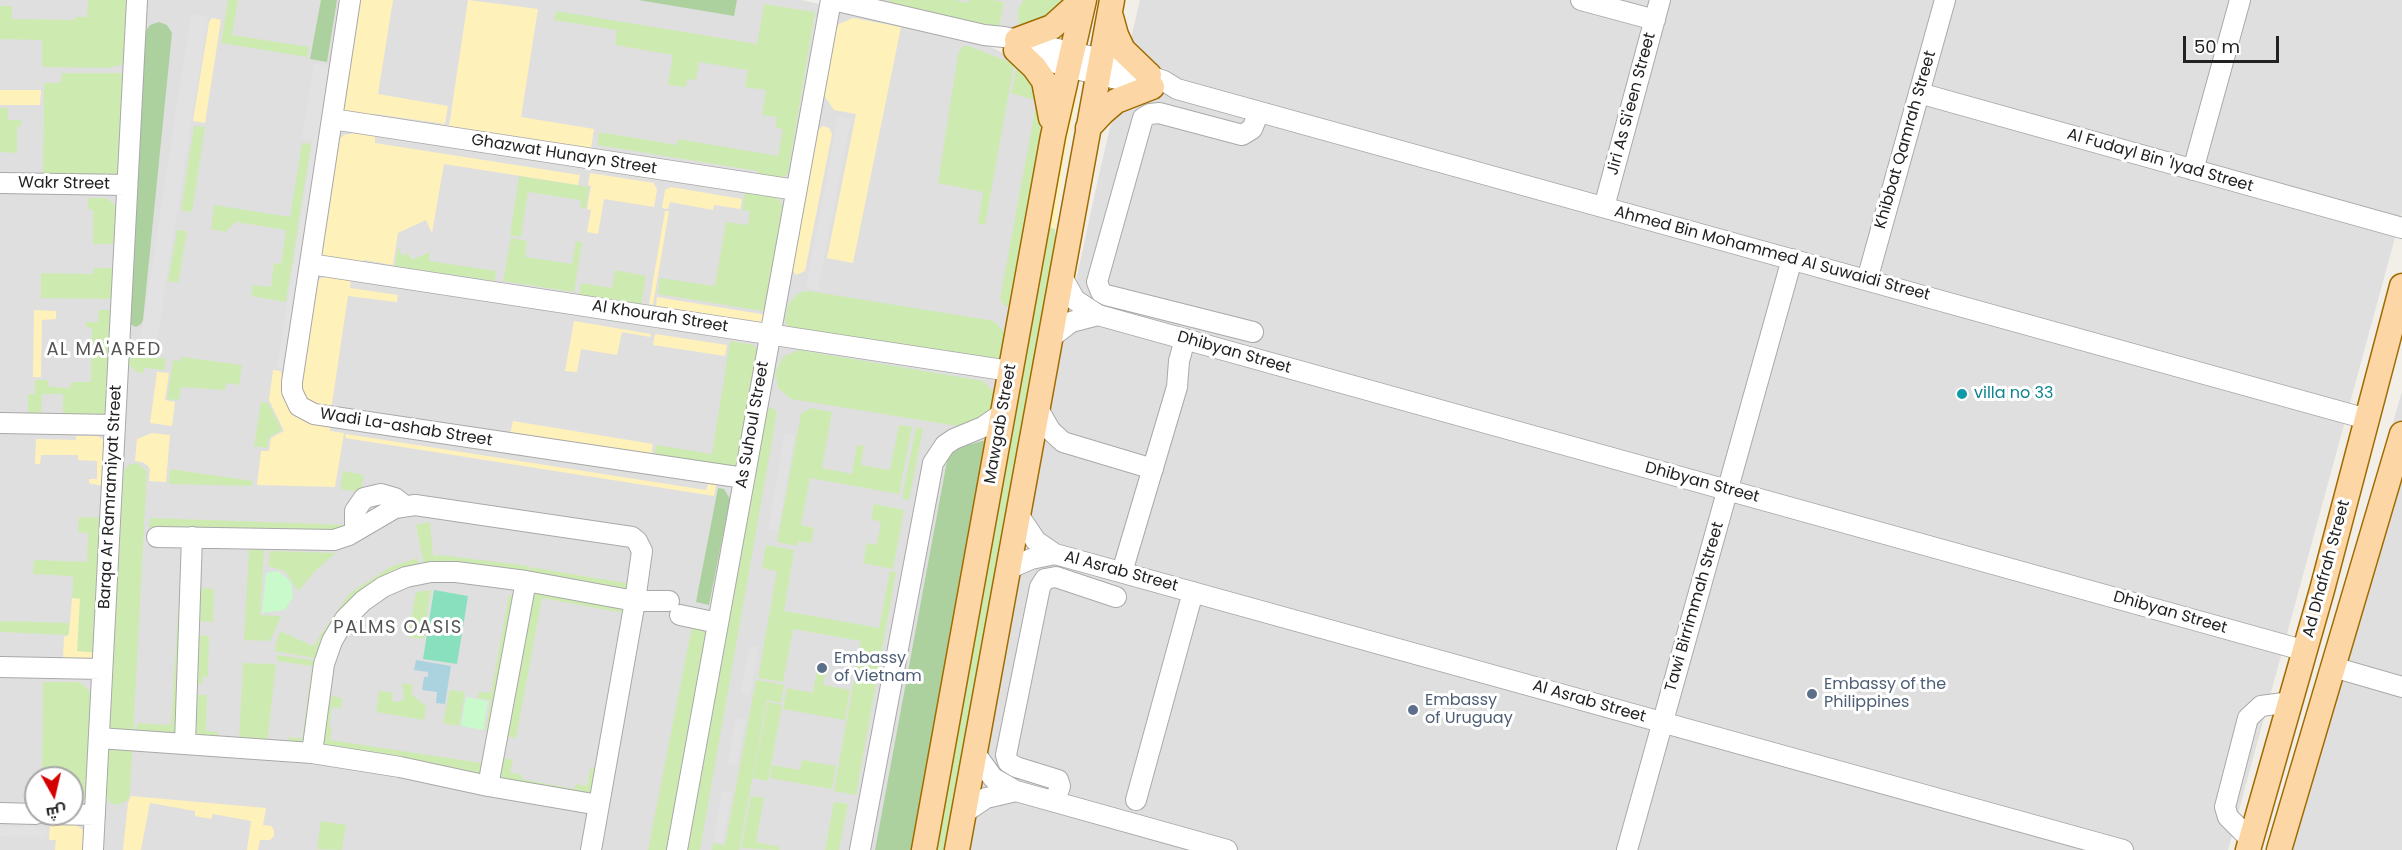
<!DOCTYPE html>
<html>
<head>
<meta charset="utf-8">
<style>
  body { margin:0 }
  #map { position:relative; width:2402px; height:850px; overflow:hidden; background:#f2efe9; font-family:Poppins,Cairo,sans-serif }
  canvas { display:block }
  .north { position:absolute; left:24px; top:766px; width:60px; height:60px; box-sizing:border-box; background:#fff; border:2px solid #a7a7a7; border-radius:50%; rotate:172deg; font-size:16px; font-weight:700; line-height:24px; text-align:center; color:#222 }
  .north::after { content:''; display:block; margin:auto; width:21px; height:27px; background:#d40000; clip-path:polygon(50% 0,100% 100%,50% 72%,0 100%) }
  .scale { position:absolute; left:2183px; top:36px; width:96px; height:27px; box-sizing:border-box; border:3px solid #222; border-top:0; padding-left:8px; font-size:18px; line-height:21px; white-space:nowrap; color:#222; -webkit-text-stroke:4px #fff; paint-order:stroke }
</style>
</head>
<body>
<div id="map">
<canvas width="2402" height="850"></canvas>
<div class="north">ش</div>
<div class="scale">50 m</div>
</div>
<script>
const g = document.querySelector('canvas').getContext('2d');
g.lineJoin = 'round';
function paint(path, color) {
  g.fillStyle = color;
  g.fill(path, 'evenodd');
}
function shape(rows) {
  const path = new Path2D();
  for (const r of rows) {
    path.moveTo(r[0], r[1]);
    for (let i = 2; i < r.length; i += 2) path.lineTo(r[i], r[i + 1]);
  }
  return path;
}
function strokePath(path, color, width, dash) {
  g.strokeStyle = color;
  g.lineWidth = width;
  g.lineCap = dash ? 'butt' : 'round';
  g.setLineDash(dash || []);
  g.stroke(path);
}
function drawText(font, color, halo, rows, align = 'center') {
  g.font = font + ' Poppins,sans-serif';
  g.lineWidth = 6;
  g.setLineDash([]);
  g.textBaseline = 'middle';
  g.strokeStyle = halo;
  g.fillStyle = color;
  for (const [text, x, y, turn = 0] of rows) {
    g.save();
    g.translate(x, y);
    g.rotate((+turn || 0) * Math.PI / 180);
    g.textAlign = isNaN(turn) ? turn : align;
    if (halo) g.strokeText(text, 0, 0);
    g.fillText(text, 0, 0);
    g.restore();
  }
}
const residential = shape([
  [0,0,802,0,980,42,1005,54,1059,71,917,850,0,850],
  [36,778,72,778,72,814,36,814],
  [871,0,1065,0,1025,30],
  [1140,0,2402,0,2402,212,2228,850,968,850,1015,607,1050,401,1098,179],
  [2402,391,2402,850,2286,850,2367,515]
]);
const grass = shape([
  [88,0,131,0,125,64,107,68,42,67,42,40,0,39,0,6,12,6,12,19,75,20,75,17,87,17],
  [228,0,238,0,232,35,309,47,307,57,221,43],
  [889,0,954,0,968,3,969,0,993,0,1004,2,999,27,888,4],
  [1023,0,1071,0,1060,17,1019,28,1018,10],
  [764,4,815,12,788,174,775,181,757,179,758,171,597,145,599,132,677,145,678,139,778,156,783,129,776,128,777,117,762,115,766,90,745,87,748,70,699,62,696,80,687,79,686,87,668,85,673,55,615,45,617,30,554,20,556,11,757,44],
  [963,46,969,46,1014,64,985,225,978,223,983,192,938,183,958,54],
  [1017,66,1046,98,1035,100,1011,93],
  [62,73,122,73,126,77,122,164,117,174,105,181,43,180,44,83,61,83],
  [1048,102,1010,306,1005,306,1000,299,1036,105,1037,103],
  [0,108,8,108,8,120,21,120,21,126,17,127,17,153,0,152],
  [194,126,205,127,192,212,181,210],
  [302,143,311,144,286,302,251,296,253,285,271,287,274,263,281,264,286,230,236,222,225,232,211,229,214,205,290,217],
  [519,176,589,187,586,208,580,207,581,200,528,192,521,237,510,235],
  [745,191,772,195,780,201,784,208,769,312,658,294,660,278,715,286,726,222,748,225,750,211,742,210],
  [88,198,106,198,115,205,120,216,120,244,93,244,93,210,88,209],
  [1048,227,1055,229,1056,246,949,850,937,850,947,776],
  [177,230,187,231,178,283,168,281],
  [511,238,527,241,525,257,572,264,576,241,582,242,574,292,503,281],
  [398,247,402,256,408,253,411,260,430,252,429,261,496,271,495,281,395,266],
  [94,268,116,268,115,299,41,298,41,273,93,274],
  [615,270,646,276,641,305,579,295,581,283,612,288],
  [809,291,994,321,1003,331,1005,339,1002,354,997,361,789,329,785,321,788,304,800,292],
  [99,310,109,310,115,316,110,410,101,420,63,419,63,394,42,394,41,417,28,417,28,394,35,394,35,380,48,380,49,387,70,388,71,382,91,382,92,328,86,327,86,322,98,322],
  [730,341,754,345,759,354,740,467,725,472,654,461,656,445,712,454],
  [799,350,983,381,993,392,995,407,970,428,791,399,778,388,775,372,783,357],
  [133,355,166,359,164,370,144,368,144,373,137,372,129,365,129,359],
  [181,357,242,365,239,385,226,383,225,390,181,387,179,400,167,399,173,360,181,361],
  [261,402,268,403,282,430,269,437,267,448,254,446],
  [773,408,777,412,700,850,685,850,765,409],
  [811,408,832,412,822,468,852,474,857,445,864,446,861,465,890,470,899,425,912,427,899,494,810,478,801,525,814,528,811,543,798,541,797,546,777,542,801,414],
  [916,427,923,429,909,500,902,498],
  [137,463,147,471,130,792,128,800,118,805,110,803,105,792,124,471,129,465],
  [170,469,253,481,252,486,169,484],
  [343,471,364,475,361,492,340,489],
  [874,504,904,510,893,569,863,563,867,543,877,545,881,522,871,519],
  [79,517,105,518,98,653,77,652,79,599,72,598,73,576,33,574,34,560,87,562,88,533,78,532],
  [150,518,348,525,340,539,149,531],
  [430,522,433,556,441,555,529,566,526,578,425,570,416,525],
  [766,545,794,550,784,611,879,628,890,571,896,572,856,795,834,791,861,641,793,629,783,682,758,678,777,571,762,568],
  [249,549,264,550,260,615,281,616,270,641,244,640],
  [182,551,176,739,136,737,137,723,171,725],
  [270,551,336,553,316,570,298,591,285,571,268,566],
  [417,558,420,568,369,589,327,644,317,640,349,594,390,567],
  [530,567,631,584,630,595,528,578],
  [534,587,625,604,624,613,542,598,516,738,506,736],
  [201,588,214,589,213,622,200,621],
  [431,590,423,639,408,637,416,592],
  [509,595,516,596,492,732,485,731,491,700,478,698,479,692,491,693],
  [0,621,69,623,68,635,0,632],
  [692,626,709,629,667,850,648,850],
  [280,631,313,646,316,641,327,645,321,659,274,651],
  [196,635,209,636,208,677,203,676,202,684,194,684],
  [277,655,320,661,308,748,288,745,289,737,302,739,312,666,277,661],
  [243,663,276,664,267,744,239,743],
  [818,663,827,664,823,685,850,690,845,720,783,709,787,688,813,693],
  [756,680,784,685,781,703,767,700,739,850,712,850,713,843,725,845],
  [43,682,79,682,87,688,94,700,90,797,73,810,72,778,42,778],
  [402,683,413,685,411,694,426,706,424,720,376,712,379,691,393,693,392,701,400,702,404,698],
  [450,690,465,692,459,726,443,723],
  [192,695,207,695,206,731,218,732,218,737,191,742],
  [331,696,342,698,341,708,332,707,329,727,332,727,330,740,481,763,483,751,491,752,487,780,321,755],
  [768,702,782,705,768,781,753,778],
  [499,757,513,760,510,772,522,775,522,779,574,789,576,784,587,786,591,767,600,769,594,800,494,780],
  [802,760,836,766,832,789,770,778,772,765,800,770],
  [751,796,764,798,756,842,780,847,779,850,741,848],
  [834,802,848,804,839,850,825,850],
  [321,821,346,825,342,850,317,849]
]);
const forest = shape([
  [321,0,337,0,327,62,310,59],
  [638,0,737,0,734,16],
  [159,22,167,25,172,33,143,320,141,324,136,327,129,324,145,32,150,25],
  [990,439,915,850,875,850,949,450],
  [718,488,724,489,730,499,709,605,696,602]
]);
const sand = shape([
  [361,0,393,0,378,94,448,106,445,124,375,114,371,117,353,120,341,110],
  [468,0,538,9,521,117,594,129,591,148,449,126],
  [212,18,221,20,205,123,193,121,209,22],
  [853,18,901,27,853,263,827,258,856,114,834,110,824,95,835,31,839,24],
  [1077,86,1079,88,1064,165,1055,229,1048,227,1074,87],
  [0,90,41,90,40,105,0,105],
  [823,126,829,128,832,134,805,271,796,275,791,268,817,131],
  [355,133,375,136,375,143,580,175,578,185,444,164,432,233,426,220,398,233,393,265,364,260,362,268,323,258,319,248,336,142,344,135],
  [590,173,654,183,657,190,654,207,604,199,598,234,587,232,591,210,587,209,591,186,588,185],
  [671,187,742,199,740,209,714,205,713,210,670,202,668,209,662,208,665,190],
  [665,211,669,211,653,305,649,304],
  [331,277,351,279,350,288,398,295,397,302,348,296,331,410,306,406,297,393,316,283,321,278],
  [657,297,767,315,762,323,656,307],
  [34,310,56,311,56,319,42,320,41,377,33,377],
  [574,321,651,334,650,337,622,332,617,355,581,349,577,372,565,371],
  [655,334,727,345,725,356,653,345],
  [273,370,281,371,286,396,330,424,330,431,344,433,335,487,257,485,261,451,269,451,271,438,284,431,269,400],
  [157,372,169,373,165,400,175,402,172,426,150,423],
  [513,421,653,444,651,457,510,434],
  [152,433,170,435,166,482,149,481,150,470,148,466,142,462,135,461,137,439],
  [346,434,706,490,708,484,716,485,714,496,345,438],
  [76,436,98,436,105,441,107,482,102,486,89,483,89,479,97,479,97,461,78,460,78,455,41,455,40,464,35,464,36,439,76,440],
  [72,598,80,599,77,651,98,653,92,661,63,659,64,637,69,635],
  [131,796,266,808,263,825,271,826,274,830,274,836,270,840,260,840,258,850,247,850,251,821,213,814,211,819,195,816,195,811,150,803,141,850,123,850,128,803],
  [50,824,76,825,86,832,89,850,55,850,56,840,49,840]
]);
const park = shape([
  [278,571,291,582,293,597,285,610,262,613,266,573],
  [466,697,488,701,483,730,461,726]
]);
const pitch = shape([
  [434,590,468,596,457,664,423,659]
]);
const parking = shape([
  [191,14,208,17,155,353,139,350],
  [314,63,343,68,294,371,277,368,313,140,302,138],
  [838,116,851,119,818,290,806,288],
  [785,433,795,435,778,531,768,529],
  [749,646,759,647,750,694,741,692],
  [736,718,746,720,737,765,727,764],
  [722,791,732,792,723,844,713,842],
  [0,826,47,827,47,837,0,836]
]);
const water = shape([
  [416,660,451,666,445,704,436,703,437,692,422,690,424,677,428,677,428,672,414,670]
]);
const minor = shape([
  [350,0,292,382,292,391,299,406,314,414,744,478],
  [833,0,984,35,1004,37,1102,59,1164,81,1177,89,2367,419],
  [1581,0,1655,20],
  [1028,54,1068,67,1150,87],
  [1919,93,2402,228],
  [332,119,796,190],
  [2193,170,2240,0],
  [0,183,127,185],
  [1604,207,1660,0],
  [310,264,1010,371],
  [1061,275,1075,300,1098,315,2306,651],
  [1867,280,1945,0],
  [1253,332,1106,295,1101,292,1097,282,1143,118,1150,114,1159,113,1242,135,1252,129,1259,112],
  [1049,339,1071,322,1098,315],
  [1037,407,1050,430,1063,442,1153,469],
  [0,423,115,425],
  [1018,514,1036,541,1055,554,2123,850],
  [355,531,355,511,364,498,381,494,395,498,405,506],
  [157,537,334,540,349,535,395,508,415,505,632,537,637,541,642,551,635,601,591,850],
  [1008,569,1031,559,1055,554],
  [1122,572,1177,387,1179,361,1185,339],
  [680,615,718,623],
  [0,667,102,669],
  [2333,667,2402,687],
  [99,738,312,753,400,767,488,786,599,805],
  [185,743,192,537],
  [312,753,324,664,332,641,345,619,363,601,383,587,406,577,431,572,456,572,526,581,635,601,669,601],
  [975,753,993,778,1016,791,1227,850],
  [488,786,526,581],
  [1136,800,1193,592],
  [1055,802,1060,786,1058,780,1016,767,1008,762,1006,755,1040,587,1045,579,1056,577,1116,597],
  [0,813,36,814],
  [964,813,986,798,1016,791],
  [47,814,95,815],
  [2251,840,2228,817,2225,807,2248,718,2261,706,2291,702],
  [93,850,137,0],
  [677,850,831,0],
  [860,850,933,463,945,445,954,439,983,427,1003,413],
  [1627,850,1792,259]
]);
const major = shape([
  [1111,17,1116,35,1123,50,1149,75],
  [1017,40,1052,27,1082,0],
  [1016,50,1034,67,1044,81,1051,118],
  [1088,128,1102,113,1116,101,1152,87],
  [924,850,1053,136,1084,0],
  [957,850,1112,0],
  [2248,850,2322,590,2402,286],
  [2279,850,2402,434]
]);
const markers = [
  [1962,394,6,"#0f9aa8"],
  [822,668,6,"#5c6f8a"],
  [1812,694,6,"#5c6f8a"],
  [1413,710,6,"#5c6f8a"]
];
const streetNames = [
  ["Jiri As Si'een Street",1632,104,-75],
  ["Khibbat Qamrah Street",1906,140,-74],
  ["Ghazwat Hunayn Street",564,155,9],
  ["Al Fudayl Bin 'Iyad Street",2160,161,16],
  ["Wakr Street",64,184,1],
  ["Ahmed Bin Mohammed Al Suwaidi Street",1772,254,15],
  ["Al Khourah Street",660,317,9],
  ["Dhibyan Street",1234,353,16],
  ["Mawgab Street",1001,424,-80],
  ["As Suhoul Street",753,425,-80],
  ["Wadi La-ashab Street",406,428,9],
  ["Dhibyan Street",1702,483,15],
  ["Barqa Ar Ramramiyat Street",111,497,-87],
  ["Ad Dhafrah Street",2327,569,-75],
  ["Al Asrab Street",1121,572,15],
  ["Tawi Birrimmah Street",1695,607,-74],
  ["Dhibyan Street",2170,613,16],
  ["Al Asrab Street",1589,702,16]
];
const cultureNames = [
  ["villa no 33",1974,394]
];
const serviceNames = [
  ["Embassy",834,659],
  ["of Vietnam",834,677],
  ["Embassy of the",1824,685],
  ["Philippines",1824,703],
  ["Embassy",1425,701],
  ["of Uruguay",1425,719]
];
const neighbourhoodNames = [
  ["AL MA'ARED",104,350],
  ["PALMS OASIS",398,628]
];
paint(residential, '#e0dfdf');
paint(grass, '#cdebb0');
paint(forest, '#add19e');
paint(sand, '#fff1ba');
paint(park, '#c8facc');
paint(pitch, '#88e0be');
paint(parking, '#e2e2e2');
paint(water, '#aad3df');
strokePath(minor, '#a9a9a9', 22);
strokePath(major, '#a06b00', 27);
strokePath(minor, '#fff', 20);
strokePath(major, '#fcd6a4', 24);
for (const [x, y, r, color] of markers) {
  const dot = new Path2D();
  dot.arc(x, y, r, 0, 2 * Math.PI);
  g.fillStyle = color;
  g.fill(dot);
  strokePath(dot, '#fff', 2);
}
drawText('16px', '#222', '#fff', streetNames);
drawText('16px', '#0d838f', '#fff', cultureNames, 'left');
drawText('16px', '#4e5e75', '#fff', serviceNames, 'left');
g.letterSpacing = '1.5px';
drawText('18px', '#555', '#fff', neighbourhoodNames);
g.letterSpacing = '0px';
</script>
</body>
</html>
